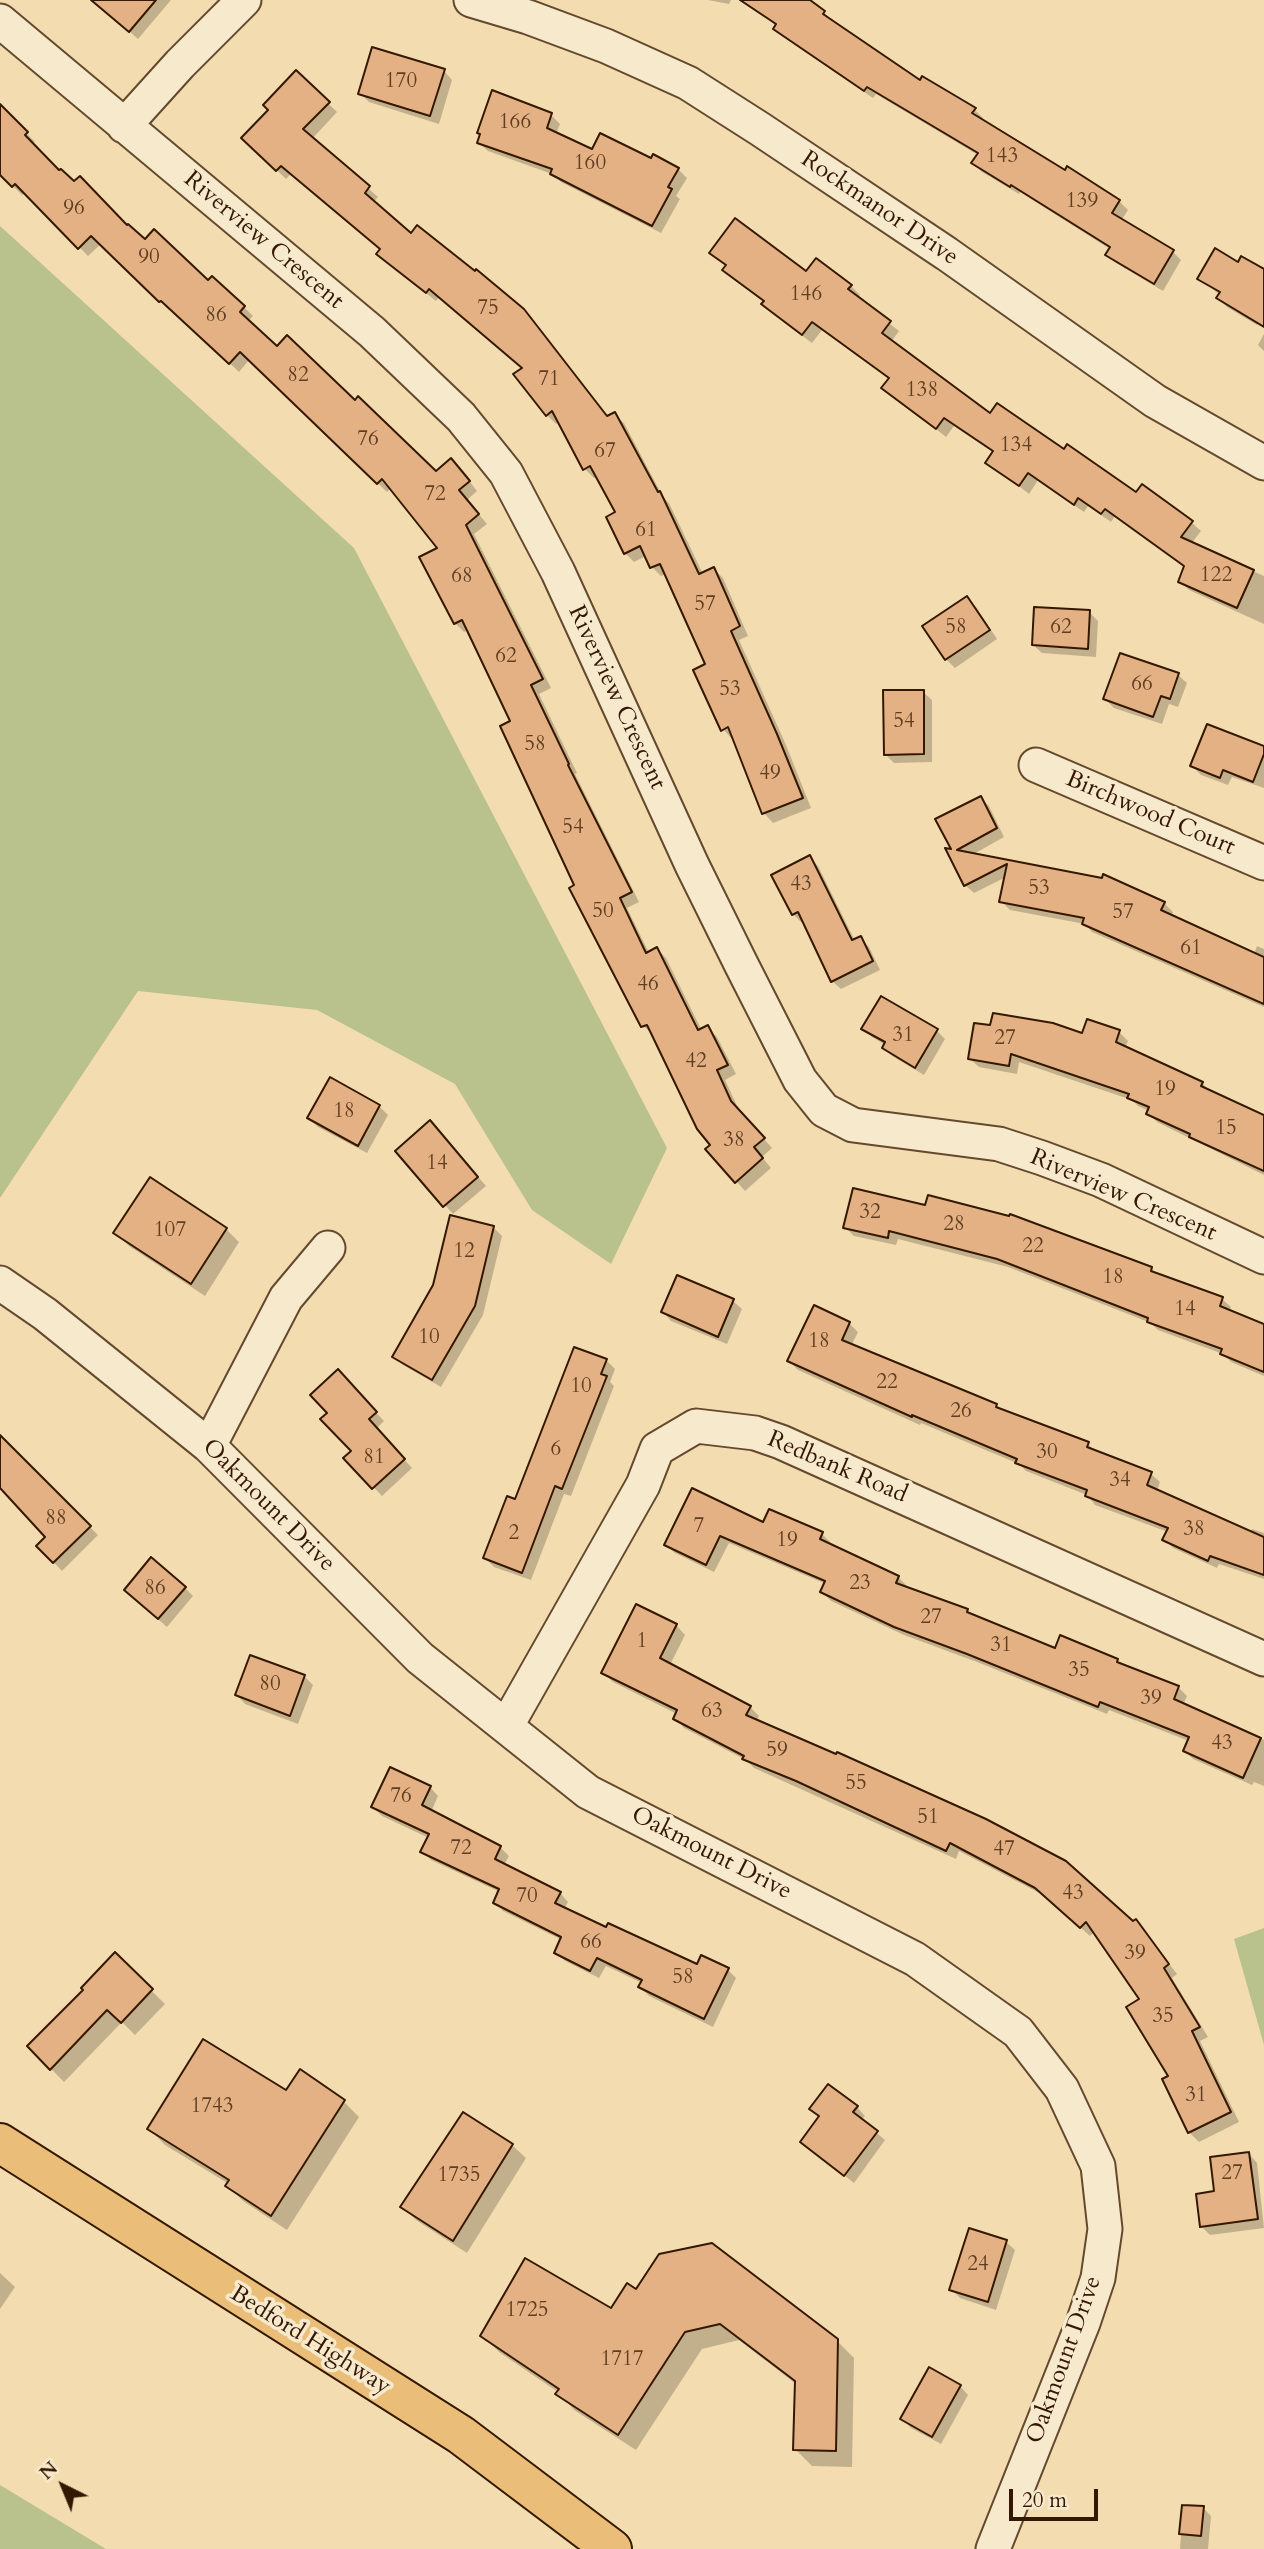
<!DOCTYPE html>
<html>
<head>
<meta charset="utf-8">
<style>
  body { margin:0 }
  #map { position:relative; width:1264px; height:2549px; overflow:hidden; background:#f3ddb0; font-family:Cardo,serif }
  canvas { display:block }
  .north { position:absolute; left:28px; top:2451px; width:70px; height:70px; -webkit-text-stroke:5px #f7e9cc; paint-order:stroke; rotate:317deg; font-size:19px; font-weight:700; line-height:28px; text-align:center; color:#351802 }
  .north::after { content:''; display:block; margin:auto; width:24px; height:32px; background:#351802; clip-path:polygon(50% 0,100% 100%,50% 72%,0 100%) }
  .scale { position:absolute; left:1009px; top:2489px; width:89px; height:32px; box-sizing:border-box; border:4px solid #351802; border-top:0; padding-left:9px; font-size:21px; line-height:24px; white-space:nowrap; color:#351802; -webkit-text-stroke:5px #f7e9cc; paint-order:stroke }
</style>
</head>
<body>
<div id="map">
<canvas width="1264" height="2549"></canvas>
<div class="north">N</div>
<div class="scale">20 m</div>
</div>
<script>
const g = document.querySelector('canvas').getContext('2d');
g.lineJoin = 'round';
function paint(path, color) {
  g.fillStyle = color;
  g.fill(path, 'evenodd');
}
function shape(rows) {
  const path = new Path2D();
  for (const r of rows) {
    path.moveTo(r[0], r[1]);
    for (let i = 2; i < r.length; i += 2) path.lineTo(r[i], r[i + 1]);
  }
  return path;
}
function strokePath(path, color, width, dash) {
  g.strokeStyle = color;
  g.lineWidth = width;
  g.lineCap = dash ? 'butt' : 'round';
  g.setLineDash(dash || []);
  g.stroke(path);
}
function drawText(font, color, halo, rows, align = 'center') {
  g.font = font + ' Cardo,serif';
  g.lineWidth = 7;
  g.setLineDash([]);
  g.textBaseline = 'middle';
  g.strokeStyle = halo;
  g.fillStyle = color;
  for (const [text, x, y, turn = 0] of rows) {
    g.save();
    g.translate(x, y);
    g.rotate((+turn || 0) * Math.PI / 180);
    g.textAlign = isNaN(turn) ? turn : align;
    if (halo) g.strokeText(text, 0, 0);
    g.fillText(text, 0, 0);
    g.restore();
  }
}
const green = shape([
  [0,226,354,548,667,1148,611,1264,532,1210,455,1084,317,1010,138,991,0,1198],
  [1264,1928,1264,2045,1234,1939],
  [0,2485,106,2549,0,2549]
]);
const shadow = shape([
  [94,0,171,0,138,39],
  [708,0,731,0,729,4],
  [767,0,812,0,810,3,824,12,832,22,921,83,974,109,983,118,981,121,1066,172,1119,201,1128,210,1121,221,1173,252,1181,260,1163,291,1116,263,1107,255,1110,249,1020,192,1019,194,982,172,973,163,978,155,876,94,873,98,784,37,775,29,777,26,760,12],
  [444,71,452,80,439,124,369,102,360,93],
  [296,72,337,112,312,139,378,197,373,202,608,417,614,414,624,423,663,497,669,503,703,574,714,569,723,578,748,636,739,640,786,745,811,808,773,823,764,813,734,738,732,739,723,729,707,665,666,574,661,576,652,567,646,556,634,562,625,553,618,513,598,476,594,478,585,469,560,421,556,424,547,415,524,369,439,297,436,301,388,263,381,250,291,174,286,179,244,138,271,110],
  [0,106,35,142,32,145,59,173,127,227,244,307,253,316,248,321,277,348,355,402,436,473,460,469,477,491,467,500,487,524,474,534,551,688,539,694,577,773,575,774,639,902,627,908,649,953,657,949,666,958,702,1031,708,1028,717,1037,736,1074,725,1080,740,1112,772,1148,762,1157,771,1168,745,1191,708,1149,713,1145,654,1035,643,1026,577,886,513,722,468,630,464,632,455,623,440,548,391,488,387,492,250,359,239,372,171,308,169,310,101,244,88,256,25,192,22,195,0,173],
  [551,115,560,124,556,134,592,152,651,160,678,169,687,178,676,196,680,199,661,233,561,182,552,174,488,151,479,143],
  [711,253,806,273,851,286,860,295,857,298,899,331,891,342,990,416,1064,451,1137,494,1191,522,1201,531,1191,544,1264,576,1264,624,1189,590,1180,581,1186,567,1115,516,1111,522,1088,506,1084,512,1038,480,1029,494,988,462,994,453,954,426,946,437,884,388,890,379,822,330,812,343,772,313,763,304,765,302,733,279,724,270,727,267],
  [1238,264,1264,271,1264,314,1257,325,1227,307,1218,298,1220,295,1199,278],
  [1264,334,1264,351,1258,345],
  [967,598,976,607,997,639,955,668,946,659],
  [1089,612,1098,621,1096,657,1042,653,1033,645],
  [1178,675,1187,683,1178,707,1169,704,1162,724,1114,708,1105,699],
  [923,692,932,700,932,762,894,763,885,754],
  [1264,748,1264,788,1232,777,1228,785,1201,775,1192,766],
  [980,798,989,806,1004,837,972,855,1164,903,1173,912,1171,917,1254,954,1257,946,1264,949,1264,1007,1092,932,1085,924,1010,910,1001,901,1006,877,974,893,965,885,954,851],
  [809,857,818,866,855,941,860,938,869,947,880,970,841,989,832,981,804,922,802,923,793,914],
  [863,1029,937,1031,945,1039,924,1075,892,1056,884,1048,885,1045,872,1037],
  [1119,1032,1128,1041,1125,1048,1202,1083,1211,1092,1264,1117,1264,1175,1157,1122,1148,1113,1149,1111,1138,1106,1132,1100,1019,1062,1017,1074,979,1067,970,1059,1084,1035],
  [379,1106,388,1115,367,1153,318,1127,309,1118],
  [438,1131,486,1186,453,1214,445,1205],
  [150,1180,226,1229,239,1242,205,1296,129,1246,116,1233],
  [854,1190,1151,1269,1158,1276,1222,1299,1231,1307,1229,1312,1264,1326,1264,1376,1231,1362,1223,1354,1158,1330,1151,1323,1008,1267,898,1239,896,1245,854,1236,845,1227],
  [493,1227,502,1236,483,1315,441,1387,403,1365,394,1357],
  [733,1301,742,1309,727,1344,671,1321,663,1312],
  [849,1323,858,1332,851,1346,996,1405,1003,1412,1088,1444,1097,1453,1151,1474,1160,1482,1157,1491,1250,1533,1252,1529,1264,1533,1264,1579,1219,1564,1217,1568,1173,1548,1164,1539,1168,1532,1095,1505,1087,1495,1026,1471,1019,1464,921,1423,920,1425,798,1370,789,1361],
  [606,1360,615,1369,610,1382,614,1386,571,1496,564,1494,531,1580,494,1567,485,1558,516,1501],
  [337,1372,384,1421,376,1429,412,1468,382,1496,346,1458,353,1451,329,1413],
  [0,1438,98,1535,62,1571,38,1546,47,1537,0,1487],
  [764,1525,822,1534,830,1542,829,1545,898,1577,907,1586,906,1589,967,1611,971,1615,1056,1650,1117,1661,1122,1666,1178,1687,1187,1696,1183,1705,1264,1740,1264,1786,1254,1782,1252,1785,1193,1759,1185,1751,1189,1741,1109,1710,1107,1714,977,1662,904,1635,831,1601,822,1592,826,1584,729,1543,714,1572,675,1553,666,1545],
  [185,1588,193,1596,167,1627,135,1599],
  [676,1625,685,1635,670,1665,750,1707,759,1716,756,1722,1133,1923,1136,1921,1177,1974,1172,1978,1208,2037,1200,2041,1239,2122,1199,2142,1189,2132,1164,2080,1171,2077,1142,1999,1095,1931,1090,1936,1047,1897,959,1851,956,1859,754,1768,746,1760,684,1728,675,1718,677,1714,613,1682,603,1673],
  [304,1676,313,1685,298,1724,245,1704,237,1695],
  [430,1787,438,1796,431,1812,500,1847,509,1856,504,1865,560,1893,568,1902,564,1909,698,1966,728,1970,736,1978,713,2027,649,1996,640,1987,642,1983,606,1966,599,1978,565,1961,556,1953,562,1940,503,1911,495,1902,500,1892,431,1860,422,1851,429,1838,382,1816,373,1807],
  [115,1955,165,2004,135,2035,122,2022,64,2082,29,2046,85,1990],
  [287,2092,343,2101,359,2117,287,2230,243,2201,228,2186,229,2184,165,2145,149,2129],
  [857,2107,865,2116,861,2120,885,2140,854,2183,802,2142,820,2117,811,2109],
  [464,2114,512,2145,526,2158,467,2253,416,2220,402,2207],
  [1249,2154,1257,2163,1264,2228,1210,2235,1201,2226,1216,2193],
  [1006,2242,1015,2250,996,2310,960,2298,951,2289],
  [0,2273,15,2287,0,2309],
  [637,2292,837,2341,854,2358,852,2467,812,2466,795,2449,796,2384,739,2340,702,2349,636,2450,574,2410,558,2392,499,2352,482,2335,612,2310],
  [960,2386,968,2395,941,2444,911,2428,902,2419],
  [1183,2507,1203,2508,1211,2516,1208,2549,1180,2549]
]);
const building = shape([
  [91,0,156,0,129,32,91,0],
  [740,0,810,0,825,11,823,14,920,80,922,76,976,108,972,113,1065,170,1067,166,1120,200,1112,213,1174,250,1154,284,1105,255,1110,247,1011,185,1010,187,971,163,978,153,867,87,864,91,773,29,776,24,740,0],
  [372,47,445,69,430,116,358,94,372,47],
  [296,70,330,102,303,129,370,186,365,193,411,233,417,225,475,271,476,269,524,309,607,416,615,412,658,492,660,491,699,574,714,567,740,626,731,631,777,734,803,798,762,814,728,727,721,731,693,670,705,664,660,564,650,568,640,546,624,554,606,517,615,512,590,466,583,470,552,411,546,416,513,374,522,368,429,289,426,293,376,254,380,249,281,166,276,171,241,138,268,110,263,105,296,70],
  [492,90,552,113,547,128,592,149,600,133,651,158,653,154,679,168,668,187,672,189,652,226,550,174,552,169,477,143,480,134,477,133,492,90],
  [0,104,28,132,25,135,59,170,61,169,74,181,80,176,127,225,128,224,145,239,154,229,208,280,212,276,245,306,240,312,277,346,287,335,355,400,358,396,436,471,451,458,470,481,459,490,479,514,466,525,543,679,531,685,569,764,568,765,632,892,620,898,646,953,657,947,698,1030,708,1025,728,1065,717,1070,731,1101,765,1138,754,1147,763,1158,735,1183,705,1149,710,1145,697,1129,647,1025,641,1027,569,888,574,885,500,726,510,721,462,620,454,624,419,557,437,548,382,479,377,484,240,352,229,364,161,301,159,302,91,236,78,249,15,184,12,187,0,175,0,104],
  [735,218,806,271,816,258,852,285,848,289,891,321,882,333,990,413,997,403,1064,449,1067,444,1136,492,1142,484,1193,521,1181,537,1254,570,1237,608,1178,582,1184,566,1105,509,1101,514,1078,498,1074,505,1028,473,1019,486,985,463,993,451,944,418,936,429,881,388,889,378,812,322,802,335,761,304,764,301,722,270,726,265,709,253,735,218],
  [1215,248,1238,262,1241,256,1264,269,1264,327,1216,298,1220,292,1197,279,1215,248],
  [967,596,990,630,945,660,922,626,967,596],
  [1034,607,1090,610,1088,649,1032,645,1034,607],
  [1120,653,1179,673,1170,699,1161,696,1153,717,1103,699,1120,653],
  [883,690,924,690,924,754,884,755,883,690],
  [1207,724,1264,746,1264,754,1253,782,1223,770,1220,778,1190,766,1207,724],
  [981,796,997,828,957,850,1102,878,1103,874,1165,902,1161,910,1264,957,1264,1004,1082,924,1084,918,999,902,1007,864,964,886,945,848,951,849,935,819,981,796],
  [810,855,852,940,861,936,873,961,831,982,798,912,792,915,771,875,810,855],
  [881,996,938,1029,915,1068,882,1048,885,1042,861,1029,881,996],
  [993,1013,1053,1023,1082,1033,1087,1019,1120,1030,1116,1042,1203,1082,1201,1086,1264,1115,1264,1171,1189,1137,1190,1134,1146,1114,1149,1107,1127,1098,1129,1094,1011,1054,1009,1066,968,1059,974,1023,990,1025,993,1013],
  [330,1077,380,1105,358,1146,307,1118,330,1077],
  [430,1120,478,1177,443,1207,395,1151,430,1120],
  [150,1177,227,1228,191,1284,113,1233,150,1177],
  [853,1188,925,1205,928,1195,1009,1216,1010,1214,1152,1267,1151,1271,1223,1297,1220,1306,1264,1324,1264,1372,1220,1354,1222,1349,1147,1322,1148,1318,997,1259,889,1231,888,1238,843,1228,853,1188],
  [450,1215,494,1226,475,1306,432,1380,392,1357,433,1285,450,1215],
  [677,1275,734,1299,718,1337,661,1312,677,1275],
  [814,1305,850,1322,842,1340,997,1404,996,1407,1089,1442,1087,1447,1152,1472,1147,1485,1264,1537,1264,1575,1210,1556,1208,1561,1162,1540,1168,1528,1085,1496,1087,1490,1015,1463,1017,1459,912,1415,912,1417,787,1361,814,1305],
  [574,1347,607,1359,601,1374,607,1376,562,1489,555,1486,522,1573,483,1558,507,1496,515,1499,574,1347],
  [338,1369,377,1412,369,1419,405,1459,372,1489,343,1458,351,1451,320,1419,327,1413,310,1395,338,1369],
  [0,1435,91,1526,53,1563,36,1546,45,1537,0,1488,0,1435],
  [692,1488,763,1522,769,1509,823,1532,820,1539,899,1576,896,1583,968,1609,967,1612,1055,1648,1060,1635,1118,1659,1117,1662,1179,1686,1174,1699,1261,1738,1243,1778,1183,1751,1189,1737,1100,1702,1098,1707,967,1654,894,1627,820,1592,825,1581,720,1536,706,1565,664,1545,692,1488],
  [151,1557,186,1587,158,1619,124,1590,151,1557],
  [636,1604,677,1624,660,1658,751,1706,746,1715,836,1754,837,1752,986,1819,1066,1861,1133,1921,1136,1919,1169,1964,1164,1968,1200,2027,1192,2031,1231,2112,1188,2133,1162,2079,1168,2076,1126,2007,1139,1999,1086,1922,1080,1928,1035,1888,950,1843,946,1851,796,1781,742,1759,744,1756,673,1719,677,1710,601,1673,636,1604],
  [250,1655,305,1675,290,1716,235,1695,250,1655],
  [390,1767,431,1786,422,1805,501,1846,495,1859,561,1892,555,1903,606,1927,608,1923,697,1964,701,1955,729,1968,704,2019,638,1987,642,1980,597,1958,590,1971,554,1953,561,1937,493,1903,499,1889,420,1852,429,1834,371,1807,390,1767],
  [115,1952,153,1989,121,2023,107,2010,50,2070,27,2046,83,1990,81,1988,115,1952],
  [203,2039,286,2090,300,2069,345,2100,271,2216,225,2186,229,2180,147,2129,203,2039],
  [828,2084,858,2106,853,2112,878,2131,844,2176,800,2142,819,2116,809,2109,828,2084],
  [463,2112,513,2144,453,2241,400,2207,463,2112],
  [1249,2152,1258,2219,1200,2227,1196,2194,1214,2191,1210,2157,1249,2152],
  [969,2228,1007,2240,988,2302,949,2290,969,2228],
  [712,2243,838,2339,836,2451,793,2450,795,2381,720,2324,685,2332,618,2435,555,2394,559,2389,480,2336,525,2258,611,2308,627,2283,636,2289,659,2254,712,2243],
  [929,2367,961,2385,932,2437,900,2419,929,2367],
  [1182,2505,1204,2506,1201,2536,1179,2534,1182,2505]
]);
const minor = shape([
  [471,0,528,17,606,46,688,83,760,129,947,254,1155,401,1264,463],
  [0,21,372,332,461,417,506,473,558,572,692,865,741,964,800,1080,824,1110,853,1125,999,1144,1042,1158,1101,1180,1264,1257],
  [124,126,180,64,244,0],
  [1036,765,1264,863],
  [0,1283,45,1314,209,1446,420,1658,588,1792,915,1959,1018,2032,1062,2089,1098,2166,1105,2229,1098,2278,1083,2323,993,2549],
  [209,1446,286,1298,328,1248],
  [507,1725,643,1485,657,1449,696,1426,755,1433,781,1442,1264,1659]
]);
const primary = shape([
  [0,2143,461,2435,612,2549]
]);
const numberNames = [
  ["170",401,82],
  ["166",515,123],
  ["143",1002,157],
  ["160",590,164],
  ["139",1082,202],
  ["96",74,209],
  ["90",149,258],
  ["146",806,295],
  ["75",488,309],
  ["86",216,316],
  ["82",298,376],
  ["71",549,380],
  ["138",922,391],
  ["76",368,440],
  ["134",1016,446],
  ["67",605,452],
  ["72",435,495],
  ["61",646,531],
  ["122",1216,576],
  ["68",462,577],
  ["57",705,605],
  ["58",956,628],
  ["62",1061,628],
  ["62",506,657],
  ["66",1142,685],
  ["53",730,690],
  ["54",904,722],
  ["58",535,745],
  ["49",770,774],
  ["54",573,828],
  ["43",801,885],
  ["53",1039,889],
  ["50",603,912],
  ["57",1123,913],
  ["61",1191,949],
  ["46",648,985],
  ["31",903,1036],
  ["27",1005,1039],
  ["42",696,1062],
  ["19",1165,1090],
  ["18",344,1112],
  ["15",1226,1129],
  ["38",734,1141],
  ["14",437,1164],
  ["32",870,1213],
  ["28",954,1225],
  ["107",170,1231],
  ["22",1033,1247],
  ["12",464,1252],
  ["18",1113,1278],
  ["14",1185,1310],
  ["10",429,1338],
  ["18",819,1342],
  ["22",887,1383],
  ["10",581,1387],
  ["26",961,1412],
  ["6",556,1450],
  ["30",1047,1453],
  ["81",374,1458],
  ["34",1120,1481],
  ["88",56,1519],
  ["7",699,1527],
  ["38",1194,1530],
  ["2",514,1534],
  ["19",787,1541],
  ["23",860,1584],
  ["86",155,1589],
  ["27",931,1618],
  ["1",642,1642],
  ["31",1001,1646],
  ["35",1079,1671],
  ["80",270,1685],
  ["39",1151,1699],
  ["63",712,1712],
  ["43",1222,1744],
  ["59",777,1751],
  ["55",856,1784],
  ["76",401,1797],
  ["51",928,1818],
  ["72",461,1849],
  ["47",1004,1850],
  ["43",1073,1894],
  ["70",527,1897],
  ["66",591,1943],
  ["39",1135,1954],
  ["58",683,1978],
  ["35",1163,2017],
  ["31",1196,2096],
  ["1743",212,2107],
  ["27",1232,2174],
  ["1735",459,2176],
  ["24",978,2265],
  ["1725",527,2311],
  ["1717",622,2360]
];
const streetNames = [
  ["Rockmanor Drive",879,209,34],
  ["Riverview Crescent",263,241,40],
  ["Riverview Crescent",616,698,65],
  ["Birchwood Court",1150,814,23],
  ["Riverview Crescent",1123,1196,23],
  ["Redbank Road",837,1468,23],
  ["Oakmount Drive",268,1506,45],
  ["Oakmount Drive",711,1854,27],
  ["Bedford Highway",310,2341,32],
  ["Oakmount Drive",1065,2360,-70]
];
paint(green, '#b9c18c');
paint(shadow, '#0003');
paint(building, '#e3b183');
strokePath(building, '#351802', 2);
strokePath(minor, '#64492e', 37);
strokePath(primary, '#351802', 42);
strokePath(minor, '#f7e9cc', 33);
strokePath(primary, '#eabe78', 38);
drawText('21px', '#603e22', null, numberNames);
drawText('24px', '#351802', '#f7e9cc', streetNames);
</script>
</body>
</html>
